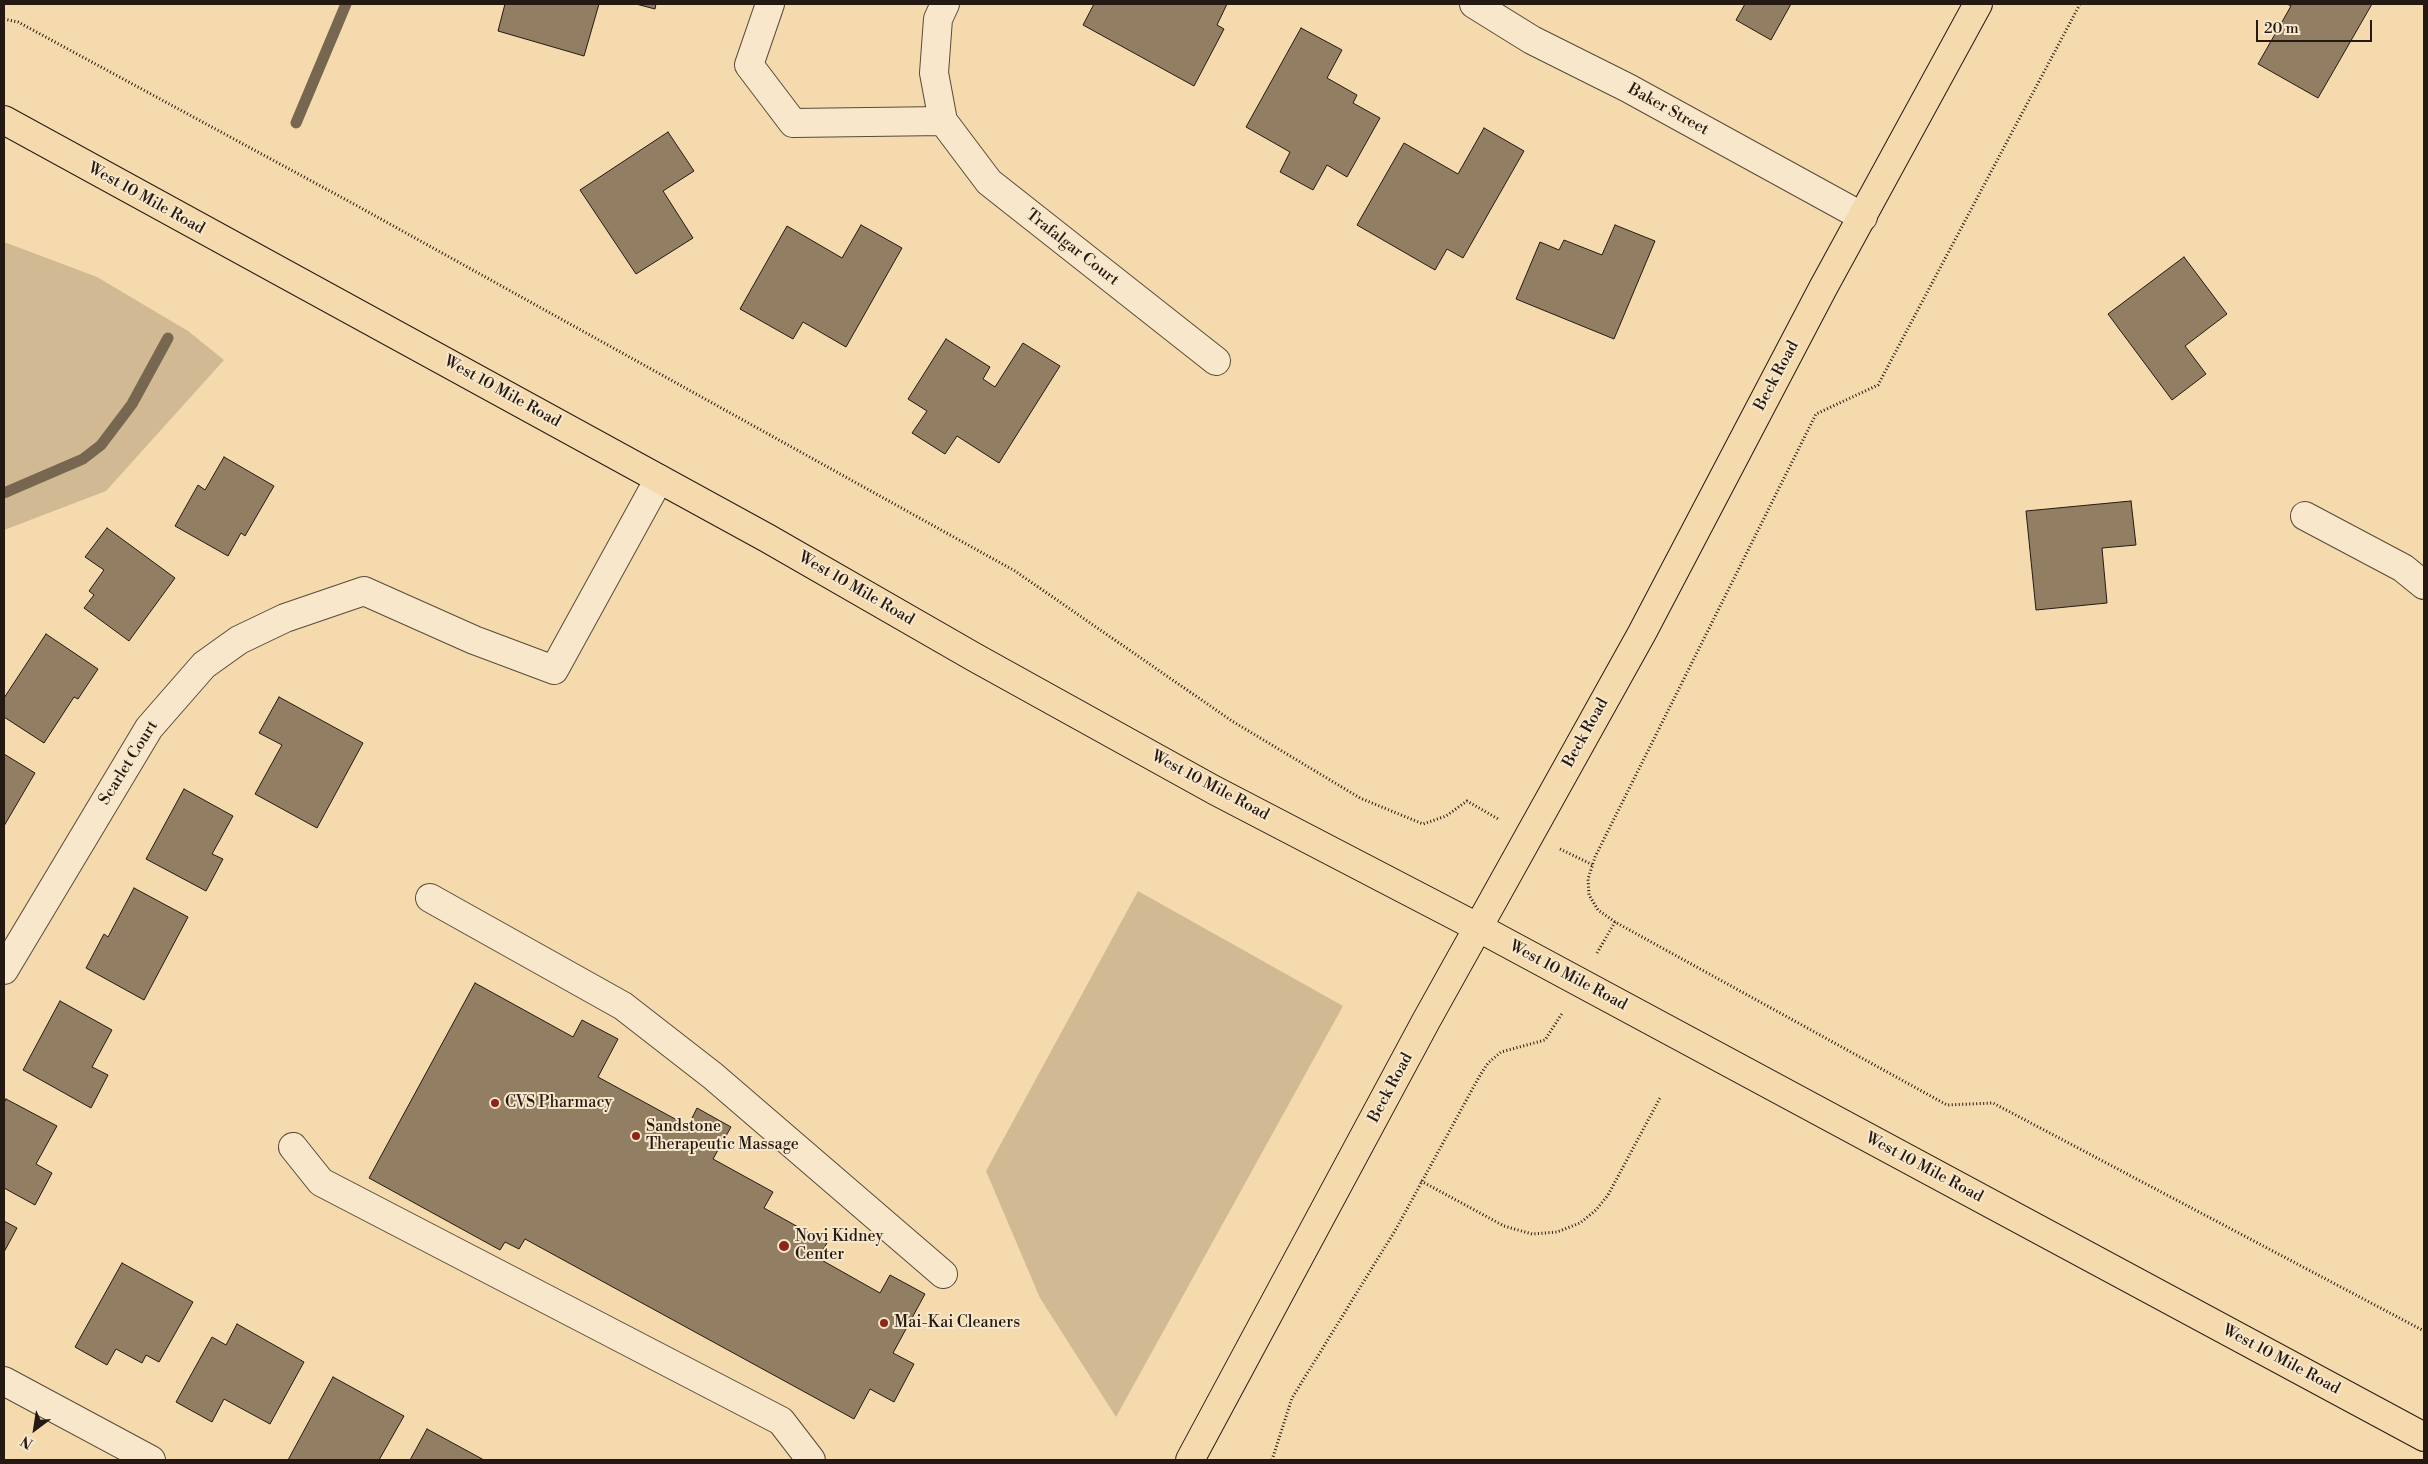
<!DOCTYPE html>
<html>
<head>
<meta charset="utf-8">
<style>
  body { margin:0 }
  #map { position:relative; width:2428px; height:1464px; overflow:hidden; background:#f4daad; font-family:"Libre Bodoni",serif }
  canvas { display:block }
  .frame { position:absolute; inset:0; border:5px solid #251a13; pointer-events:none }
  .north { position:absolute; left:10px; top:1404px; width:50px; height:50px; -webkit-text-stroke:4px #f8e7ca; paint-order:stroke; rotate:211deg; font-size:14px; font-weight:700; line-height:20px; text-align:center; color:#251a13 }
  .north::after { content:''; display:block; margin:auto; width:18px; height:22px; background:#251a13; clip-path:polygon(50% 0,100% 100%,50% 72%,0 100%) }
  .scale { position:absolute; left:2256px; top:20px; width:116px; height:22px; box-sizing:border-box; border:2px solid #251a13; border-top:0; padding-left:6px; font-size:15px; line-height:18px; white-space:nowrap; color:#251a13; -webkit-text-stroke:4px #f8e7ca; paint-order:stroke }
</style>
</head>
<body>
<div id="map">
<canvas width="2428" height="1464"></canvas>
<div class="frame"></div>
<div class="north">N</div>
<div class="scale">20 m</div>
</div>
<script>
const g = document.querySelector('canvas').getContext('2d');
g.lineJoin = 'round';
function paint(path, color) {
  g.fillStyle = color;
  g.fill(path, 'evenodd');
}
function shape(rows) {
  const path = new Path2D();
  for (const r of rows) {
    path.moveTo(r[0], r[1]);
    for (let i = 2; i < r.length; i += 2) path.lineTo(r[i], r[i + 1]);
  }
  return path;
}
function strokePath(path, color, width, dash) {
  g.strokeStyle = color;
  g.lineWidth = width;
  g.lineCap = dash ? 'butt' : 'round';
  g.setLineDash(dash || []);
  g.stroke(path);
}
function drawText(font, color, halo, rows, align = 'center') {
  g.font = font + ' "Libre Bodoni",serif';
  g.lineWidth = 4;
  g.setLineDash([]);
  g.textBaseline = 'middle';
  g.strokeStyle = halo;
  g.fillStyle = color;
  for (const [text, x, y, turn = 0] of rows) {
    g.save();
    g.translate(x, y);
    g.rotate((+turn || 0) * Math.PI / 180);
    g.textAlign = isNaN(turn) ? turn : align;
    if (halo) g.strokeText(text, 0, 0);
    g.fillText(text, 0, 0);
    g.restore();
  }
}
const green = shape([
  [4,242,97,277,188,331,224,360,106,491,4,530],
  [1138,891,1343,1006,1116,1417,1040,1298,986,1171]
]);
const stream = shape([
  [296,123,346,4],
  [4,493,83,459,101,445,132,404,168,338]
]);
const building = shape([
  [505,4,599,4,584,56,498,31,505,4],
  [636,4,656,4,655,9,636,4],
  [1094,4,1227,4,1217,25,1224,29,1194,86,1083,25,1094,4],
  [1745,4,1791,4,1771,40,1736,20,1745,4],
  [2287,4,2372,4,2318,98,2258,64,2291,6,2287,4],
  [1301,28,1342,50,1327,78,1357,95,1353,103,1380,118,1347,177,1327,165,1313,190,1280,172,1290,152,1246,127,1301,28],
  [1484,128,1524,151,1463,258,1447,249,1435,270,1357,225,1404,143,1458,174,1484,128],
  [668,132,694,171,663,191,693,238,636,274,580,190,668,132],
  [861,225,902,248,846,347,803,322,793,339,740,309,787,226,842,258,861,225],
  [1615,225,1655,241,1614,339,1516,299,1540,242,1559,250,1564,240,1602,255,1615,225],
  [2184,257,2227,314,2185,346,2206,374,2172,400,2108,314,2184,257],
  [946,339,990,367,983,379,995,387,1023,343,1060,366,999,463,957,436,945,454,912,433,927,411,908,399,946,339],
  [224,457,274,486,245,536,241,533,228,556,175,526,198,485,205,490,224,457],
  [2131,501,2136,545,2102,548,2107,603,2036,610,2026,511,2131,501],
  [107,528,175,578,129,641,84,608,94,595,89,591,104,570,85,557,107,528],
  [46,634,98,669,78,699,74,697,44,743,4,717,4,698,46,634],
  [279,697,363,743,317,828,255,794,282,745,259,733,279,697],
  [4,754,35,773,4,826,4,754],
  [184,789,233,816,212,854,223,859,206,891,146,859,184,789],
  [134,888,188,917,144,1000,86,968,104,934,108,937,134,888],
  [475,983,573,1037,582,1020,618,1039,598,1077,688,1126,697,1108,731,1127,713,1159,773,1192,764,1208,827,1243,818,1258,880,1293,890,1275,925,1294,893,1353,914,1364,894,1402,870,1389,854,1419,525,1239,519,1249,505,1242,500,1250,369,1178,475,983],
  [60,1001,112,1030,92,1067,108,1075,91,1108,23,1070,60,1001],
  [6,1099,57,1126,36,1164,52,1173,35,1205,4,1188,4,1103,6,1099],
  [4,1221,17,1228,4,1252,4,1221],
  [122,1263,193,1302,159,1362,146,1355,142,1363,116,1349,107,1365,75,1347,122,1263],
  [237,1324,304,1362,270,1424,224,1399,212,1422,176,1402,212,1337,226,1345,237,1324],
  [333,1377,404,1416,379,1460,288,1460,333,1377],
  [427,1429,484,1460,410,1460,427,1429]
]);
const path = shape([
  [2080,4,1878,385,1816,414,1595,857,1588,879,1589,895,1598,910,1615,922,1947,1105,1993,1103,2424,1331],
  [4,19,18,22,352,203,1015,571,1232,721,1360,798,1423,824,1446,816,1467,801,1500,820],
  [1560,849,1593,865],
  [1597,953,1615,922],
  [1421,1181,1504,1226,1532,1234,1557,1232,1580,1223,1596,1210,1608,1195,1660,1098],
  [1272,1460,1292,1398,1396,1229,1479,1077,1488,1063,1501,1052,1545,1040,1563,1012]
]);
const minor = shape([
  [770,4,749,65,793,123,943,121],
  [945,4,938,19,934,73,943,121,989,182,1216,361],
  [1474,4,1532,40,1628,88,1863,217],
  [2305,516,2403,568,2424,585],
  [430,898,623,1006,713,1076,943,1274],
  [4,970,149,728,204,665,239,640,285,618,364,591,474,640,554,670,659,479],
  [293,1147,321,1182,781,1421,811,1460],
  [4,1381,151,1460]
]);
const major = shape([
  [4,120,767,538,974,657,1214,790,1479,928,2424,1437],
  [1190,1460,1426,1021,1642,633,1823,288,1978,4]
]);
const markers = [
  [495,1103,5,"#8f2418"],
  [636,1136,5,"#8f2418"],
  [784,1246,6,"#8f2418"],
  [884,1323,5,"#8f2418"]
];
const streetNames = [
  ["Baker Street",1668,110,29],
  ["West 10 Mile Road",146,199,29],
  ["Trafalgar Court",1072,248,38],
  ["Beck Road",1777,376,-62],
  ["West 10 Mile Road",502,392,29],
  ["West 10 Mile Road",856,589,30],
  ["Beck Road",1586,733,-61],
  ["Scarlet Court",129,763,-58],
  ["West 10 Mile Road",1210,786,28],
  ["West 10 Mile Road",1568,976,28],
  ["Beck Road",1391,1088,-62],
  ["West 10 Mile Road",1924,1168,28],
  ["West 10 Mile Road",2281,1360,28]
];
const poiNames = [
  ["CVS Pharmacy",505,1103],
  ["Sandstone",646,1127],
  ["Therapeutic Massage",646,1145],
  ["Novi Kidney",795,1237],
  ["Center",795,1255],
  ["Mai-Kai Cleaners",894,1323]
];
paint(green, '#d1b993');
strokePath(stream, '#776650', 11);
paint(building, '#917e63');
strokePath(building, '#251a13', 1);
strokePath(minor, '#594a3a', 30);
strokePath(major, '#251a13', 30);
strokePath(path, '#251a13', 3, [1, 2.5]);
strokePath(minor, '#f8e7ca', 28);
strokePath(major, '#f4daad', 28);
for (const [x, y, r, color] of markers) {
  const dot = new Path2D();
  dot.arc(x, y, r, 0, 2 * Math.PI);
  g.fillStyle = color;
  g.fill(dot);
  strokePath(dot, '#f8e7ca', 2);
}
drawText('16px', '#251a13', '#f8e7ca', streetNames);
drawText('16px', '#251a13', '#f8e7ca', poiNames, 'left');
</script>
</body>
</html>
